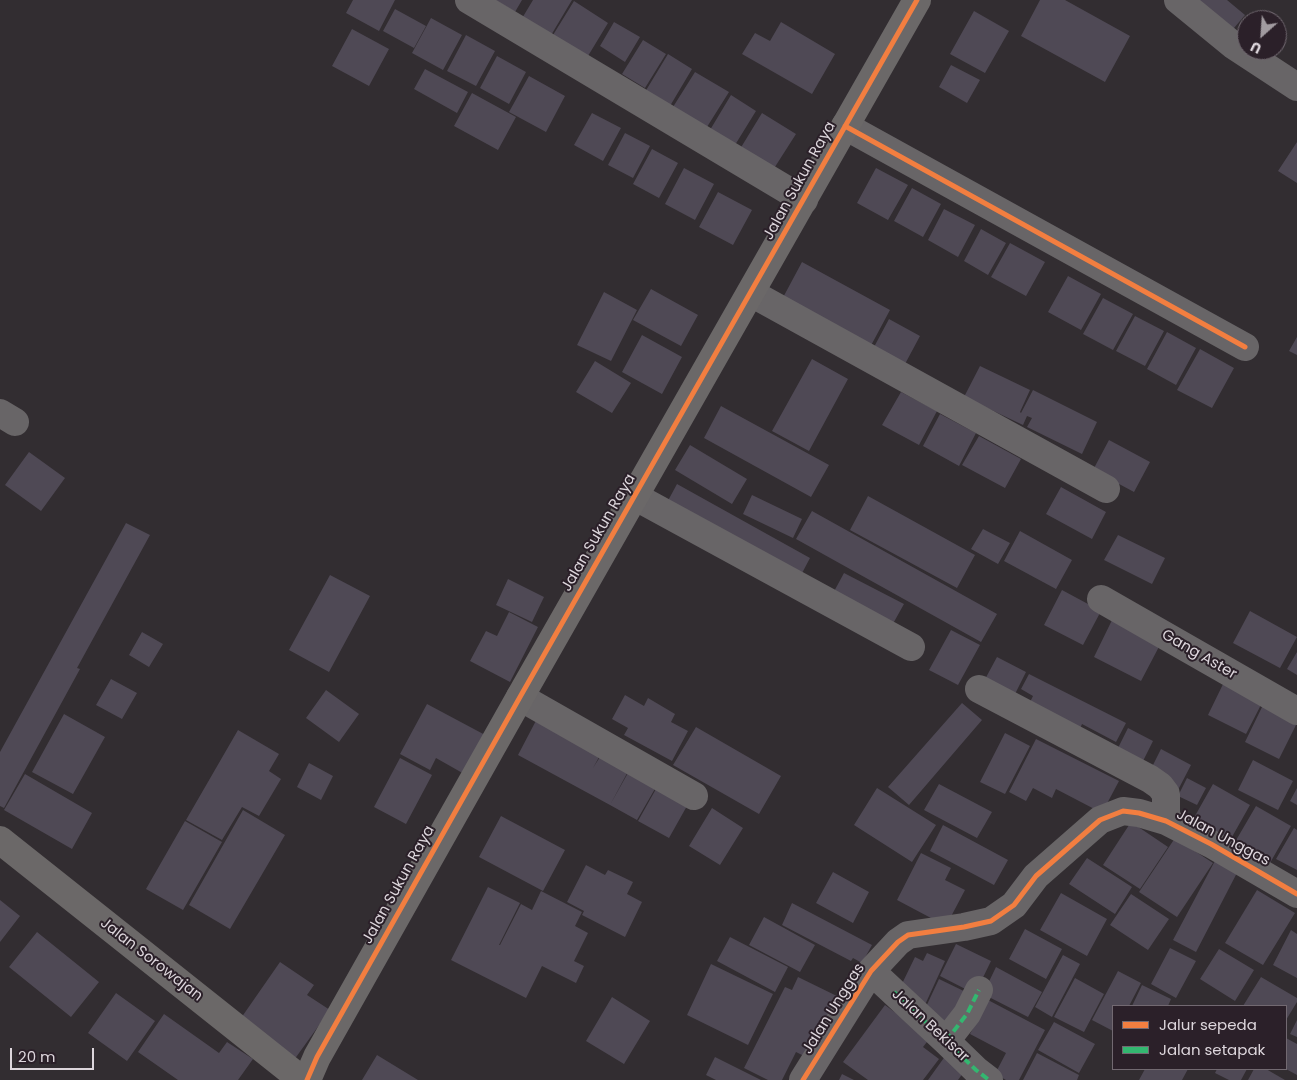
<!DOCTYPE html>
<html>
<head>
<meta charset="utf-8">
<style>
  body { margin:0 }
  #map { position:relative; width:1297px; height:1080px; overflow:hidden; background:#322d31; font-family:Poppins,sans-serif }
  canvas { display:block }
  .legend { position:absolute; left:1112px; top:1005px; width:175px; height:65px; box-sizing:border-box; background:#2b2029; border:1px solid #726971; margin:0; padding:6px 9px; list-style:none; font-size:15px; color:#ddd6dc }
  .legend li { display:flex; align-items:center; gap:10px; height:25px }
  .legend b { width:25px; border:1px solid #726971 }
  .north { position:absolute; left:1237px; top:10px; width:50px; height:50px; box-sizing:border-box; background:#2b2029; border:1px solid #726971; border-radius:50%; rotate:206deg; font-size:14px; font-weight:700; line-height:20px; text-align:center; color:#ddd6dc }
  .north::after { content:''; display:block; margin:auto; width:18px; height:22px; background:#a19ba0; clip-path:polygon(50% 0,100% 100%,50% 72%,0 100%) }
  .scale { position:absolute; left:10px; top:1048px; width:84px; height:22px; box-sizing:border-box; border:2px solid #ddd6dc; border-top:0; padding-left:6px; font-size:15px; line-height:18px; white-space:nowrap; color:#ddd6dc; -webkit-text-stroke:4px #2b2029; paint-order:stroke }
</style>
</head>
<body>
<div id="map">
<canvas width="1297" height="1080"></canvas>
<ul class="legend">
<li><b style="height:6px;background:#f27e40"></b>Jalur sepeda</li>
<li><b style="height:6px;background:#33b770"></b>Jalan setapak</li>
</ul>
<div class="north">U</div>
<div class="scale">20 m</div>
</div>
<script>
const g = document.querySelector('canvas').getContext('2d');
g.lineJoin = 'round';
function paint(path, color) {
  g.fillStyle = color;
  g.fill(path, 'evenodd');
}
function shape(rows) {
  const path = new Path2D();
  for (const r of rows) {
    path.moveTo(r[0], r[1]);
    for (let i = 2; i < r.length; i += 2) path.lineTo(r[i], r[i + 1]);
  }
  return path;
}
function strokePath(path, color, width, dash) {
  g.strokeStyle = color;
  g.lineWidth = width;
  g.lineCap = dash ? 'butt' : 'round';
  g.setLineDash(dash || []);
  g.stroke(path);
}
function drawText(font, color, halo, rows, align = 'center') {
  g.font = font + ' Poppins,sans-serif';
  g.lineWidth = 4;
  g.setLineDash([]);
  g.textBaseline = 'middle';
  g.strokeStyle = halo;
  g.fillStyle = color;
  for (const [text, x, y, turn = 0] of rows) {
    g.save();
    g.translate(x, y);
    g.rotate((+turn || 0) * Math.PI / 180);
    g.textAlign = isNaN(turn) ? turn : align;
    if (halo) g.strokeText(text, 0, 0);
    g.fillText(text, 0, 0);
    g.restore();
  }
}
const building = shape([
  [353,0,395,0,379,31,346,13],
  [495,0,522,0,515,12],
  [533,0,572,0,550,37,521,20],
  [1040,0,1065,0,1130,36,1105,82,1021,36],
  [1187,0,1227,0,1245,15,1229,34],
  [574,1,608,23,588,56,553,35],
  [395,9,426,26,414,48,383,31],
  [974,11,1009,31,985,73,950,54],
  [431,18,462,35,443,70,412,53],
  [614,22,640,37,625,62,600,46],
  [781,22,835,54,812,94,742,54,755,33,770,41],
  [352,29,389,49,369,86,332,66],
  [466,35,495,51,476,86,447,71],
  [643,40,666,54,645,88,622,74],
  [668,54,692,69,670,106,645,92],
  [497,56,526,72,509,104,480,88],
  [951,65,980,80,967,103,939,87],
  [425,69,468,92,457,113,414,89],
  [695,72,729,92,707,127,673,107],
  [529,76,565,96,546,132,509,112],
  [472,93,516,117,498,150,454,126],
  [731,95,756,111,735,145,710,130],
  [592,113,621,128,603,161,574,145],
  [762,113,796,134,773,170,740,149],
  [625,133,650,146,633,178,608,165],
  [1297,142,1297,183,1278,171],
  [652,149,678,163,659,198,633,184],
  [684,168,714,184,695,220,665,204],
  [876,168,908,185,888,220,857,203],
  [912,188,941,204,923,237,894,221],
  [718,192,752,210,733,245,699,227],
  [944,209,975,225,958,257,928,240],
  [981,229,1006,243,988,275,964,261],
  [1010,243,1045,262,1026,296,991,277],
  [802,262,890,310,867,353,779,305],
  [1068,276,1101,294,1081,330,1048,312],
  [651,289,698,315,681,346,633,320],
  [604,292,637,310,611,361,577,345],
  [1103,298,1133,314,1113,350,1083,334],
  [1135,316,1164,331,1145,366,1116,351],
  [889,319,920,336,905,364,874,347],
  [1167,332,1196,348,1176,385,1147,369],
  [642,335,682,357,662,394,622,372],
  [1297,337,1297,355,1289,351],
  [1200,349,1234,368,1212,408,1177,390],
  [812,359,848,379,809,451,772,431],
  [595,361,631,383,612,413,576,392],
  [980,366,1030,390,1020,412,1021,413,1033,390,1097,422,1082,454,1027,427,1032,418,1027,416,1023,425,964,397],
  [901,392,937,411,919,445,882,425],
  [721,406,829,465,811,497,704,438],
  [940,414,976,433,959,466,923,446],
  [979,436,1021,459,1005,488,962,465],
  [1109,440,1150,462,1134,492,1093,470],
  [690,445,747,479,732,504,675,470],
  [29,452,65,478,41,511,5,485],
  [677,484,810,558,800,577,664,508],
  [1061,487,1106,512,1092,539,1046,514],
  [752,495,802,519,793,538,743,514],
  [868,496,975,555,957,588,850,530],
  [812,511,997,614,981,642,796,539],
  [126,523,150,535,77,668,80,669,4,808,0,806,0,752],
  [983,529,1010,543,998,564,971,549],
  [1020,531,1072,560,1056,589,1004,561],
  [1118,535,1165,558,1152,584,1104,560],
  [844,573,904,604,890,629,831,597],
  [330,575,370,596,329,672,289,650],
  [508,579,544,597,532,622,496,605],
  [1062,590,1101,611,1083,645,1044,625],
  [1250,611,1297,637,1280,668,1233,643],
  [509,612,538,627,510,682,470,661,486,631,497,636],
  [1114,616,1162,641,1141,681,1094,657],
  [951,630,980,645,958,685,929,670],
  [142,632,163,644,149,667,129,655],
  [1297,652,1297,675,1287,669],
  [997,657,1026,672,1013,698,983,683],
  [1029,674,1126,723,1116,742,1082,724,1078,733,1028,706,1033,696,1021,689],
  [111,679,137,693,122,719,96,705],
  [1225,680,1264,699,1246,734,1208,715],
  [326,690,359,714,339,742,306,718],
  [625,695,644,706,648,698,675,714,671,722,688,731,672,761,624,735,628,728,612,719],
  [962,703,982,720,909,805,888,787],
  [427,704,487,736,466,775,436,758,430,770,400,754],
  [1263,705,1297,723,1279,759,1245,742],
  [540,713,604,748,593,768,605,749,632,764,610,805,518,755],
  [64,714,105,737,73,794,32,772],
  [696,727,781,776,759,814,673,765],
  [1128,728,1153,741,1139,769,1114,756],
  [238,730,279,754,269,771,281,779,259,816,242,807,222,840,186,820],
  [1005,733,1030,746,1005,794,980,782],
  [1036,739,1119,781,1102,813,1056,789,1052,798,1033,788,1026,801,1009,792],
  [1161,749,1191,765,1178,790,1148,775],
  [400,758,432,775,406,824,374,807],
  [1253,760,1293,781,1278,810,1238,790],
  [309,763,333,776,321,800,297,787],
  [633,764,660,780,637,820,610,805],
  [25,774,92,813,72,849,4,810],
  [1187,778,1206,788,1197,805,1178,796],
  [661,780,692,797,669,838,638,821],
  [939,784,992,812,977,838,924,810],
  [1213,784,1250,805,1228,844,1191,823],
  [877,788,936,825,912,862,854,825],
  [1297,788,1297,805,1290,801],
  [1256,806,1291,826,1270,863,1235,842],
  [712,808,743,828,720,865,689,846],
  [243,810,285,835,230,929,189,905],
  [501,816,565,850,543,891,479,857],
  [185,821,222,842,183,910,146,889],
  [1131,822,1168,847,1140,889,1103,865],
  [943,825,1008,860,994,885,930,851],
  [1294,828,1297,830,1297,870,1276,859],
  [1175,838,1213,863,1177,917,1139,892],
  [921,853,951,868,945,880,965,890,946,926,897,900],
  [1217,857,1239,869,1196,952,1173,940],
  [1087,858,1132,887,1115,914,1069,884],
  [586,865,605,875,608,870,633,882,627,894,642,902,625,937,582,915,584,911,567,902],
  [833,872,869,892,853,923,816,903],
  [488,887,520,903,499,945,500,945,521,904,532,910,541,891,582,912,575,926,588,933,574,961,584,966,576,983,542,966,526,998,451,960],
  [1257,890,1295,913,1263,965,1225,943],
  [1061,893,1107,919,1087,956,1040,930],
  [1131,894,1169,919,1148,950,1110,925],
  [0,900,20,916,0,942],
  [792,903,872,945,862,963,853,958,851,961,782,925],
  [764,917,815,945,800,972,749,945],
  [1025,929,1062,949,1046,979,1009,959],
  [1291,930,1297,934,1297,978,1273,965],
  [37,932,99,982,71,1017,9,967],
  [730,937,788,967,775,992,717,961],
  [956,944,991,961,975,994,940,976],
  [1170,948,1196,961,1176,998,1151,984],
  [1219,949,1254,970,1235,1001,1200,979],
  [927,953,945,961,924,1007,897,994,915,957,923,961],
  [1063,955,1080,964,1052,1017,1035,1007],
  [280,962,314,985,307,995,330,1010,294,1060,239,1021],
  [711,964,773,994,748,1045,687,1015],
  [996,967,1042,992,1028,1017,983,994],
  [1118,971,1141,983,1129,1006,1113,1006,1113,1031,1092,1020],
  [798,977,843,999,812,1060,796,1052,782,1080,768,1080,744,1068,785,987,792,990],
  [1261,977,1297,998,1297,1002,1286,1020,1286,1006,1243,1006],
  [1075,978,1104,994,1084,1032,1054,1017],
  [939,979,970,994,955,1026,924,1011],
  [1142,985,1171,999,1168,1006,1132,1006],
  [116,993,155,1021,127,1061,88,1033],
  [612,997,650,1021,624,1064,586,1041],
  [988,1000,1045,1030,1019,1080,1006,1080,995,1074,1006,1053,970,1034],
  [885,1005,930,1038,923,1047,939,1059,923,1080,868,1080,843,1062],
  [164,1014,219,1053,227,1042,253,1059,238,1080,178,1080,138,1052],
  [1297,1020,1297,1037,1290,1034],
  [1054,1022,1095,1044,1079,1073,1038,1050],
  [1286,1038,1297,1044,1297,1075,1286,1069],
  [1037,1053,1079,1075,1077,1080,1023,1080],
  [377,1055,418,1080,362,1080],
  [946,1055,966,1069,958,1080,928,1080],
  [715,1057,761,1080,716,1080,706,1075],
  [1145,1069,1188,1069,1182,1080,1139,1080],
  [1217,1069,1247,1069,1241,1080,1229,1080,1215,1073],
  [1254,1069,1266,1069,1285,1080,1248,1080],
  [842,1074,854,1080,839,1080]
]);
const street = shape([
  [469,0,804,200],
  [1178,0,1233,45,1297,87],
  [845,126,1245,347],
  [751,293,1106,489],
  [0,413,15,422],
  [634,496,911,647],
  [1101,599,1297,711],
  [979,689,1150,779,1160,786,1166,794,1166,821],
  [520,697,694,796],
  [871,971,946,1041,976,1070,989,1080],
  [946,1041,967,1014,979,990],
  [803,1080,871,971,898,942,908,935,964,927,991,921,1014,905,1036,876,1100,820,1123,811,1139,813,1166,821,1211,844,1297,894]
]);
const secondary = shape([
  [0,840,302,1080],
  [307,1080,317,1057,520,697,917,0]
]);
const quiet = shape([
  [894,992,946,1041,976,1070,989,1080],
  [946,1041,967,1014,979,990]
]);
const cycleway = shape([
  [845,126,1245,347],
  [307,1080,317,1057,520,697,917,0],
  [803,1080,871,971,898,942,908,935,964,927,991,921,1014,905,1036,876,1100,820,1123,811,1139,813,1166,821,1211,844,1297,894]
]);
const streetNames = [
  ["Jalan Sukun Raya",800,181,-61],
  ["Jalan Sukun Raya",599,533,-60],
  ["Gang Aster",1199,655,30],
  ["Jalan Unggas",1223,838,28],
  ["Jalan Sukun Raya",399,885,-61],
  ["Jalan Sorowajan",151,960,38],
  ["Jalan Unggas",834,1009,-58],
  ["Jalan Bekisar",930,1026,43]
];
paint(building, '#4f4955');
strokePath(street, '#686567', 28);
strokePath(secondary, '#6b6868', 28);
strokePath(quiet, '#33b770', 4, [8, 4]);
strokePath(cycleway, '#f27e40', 5);
drawText('15px', '#ddd6dc', '#2b2029', streetNames);
</script>
</body>
</html>
